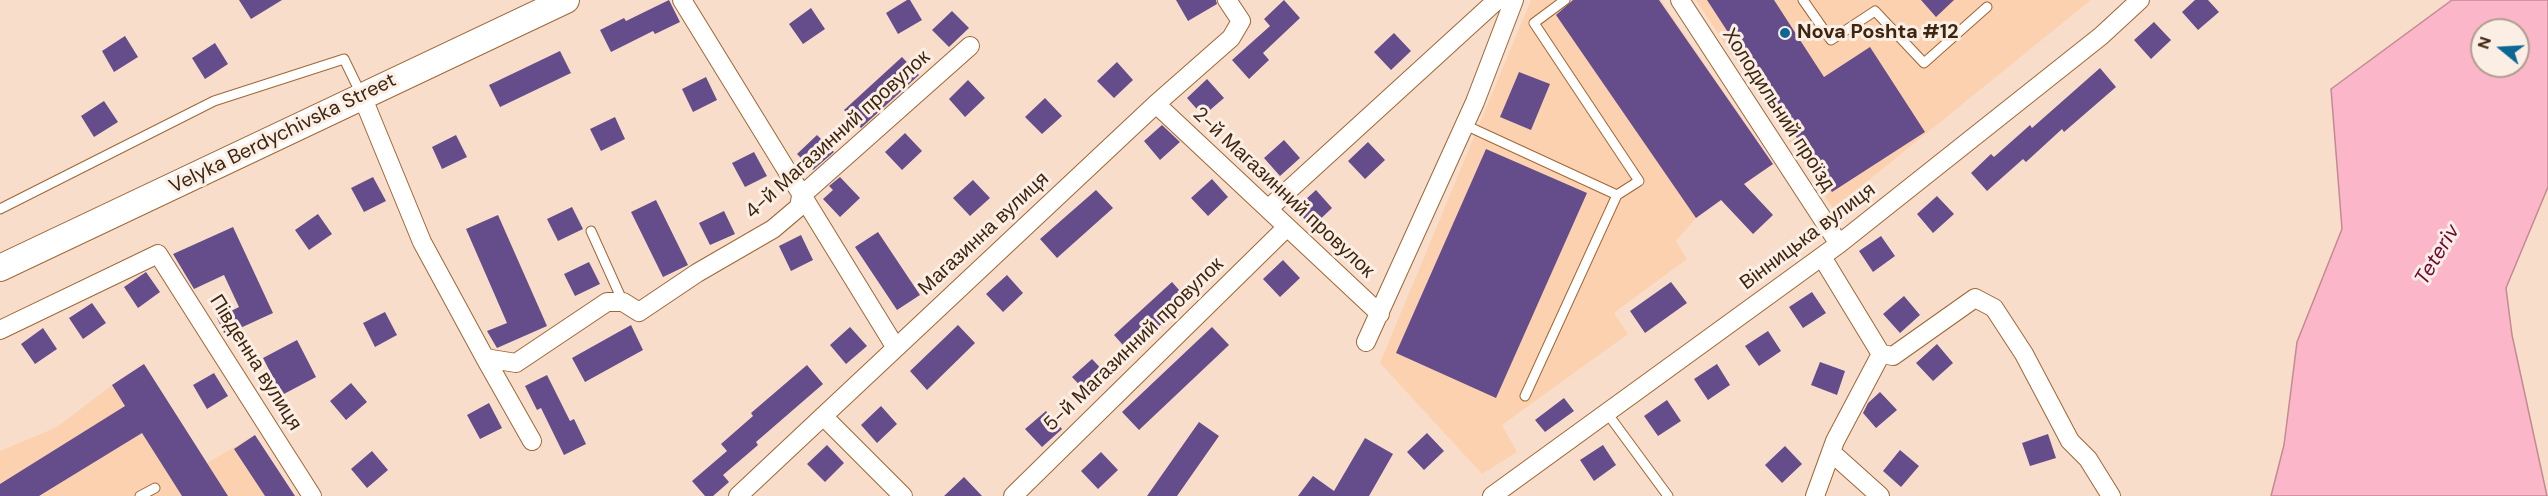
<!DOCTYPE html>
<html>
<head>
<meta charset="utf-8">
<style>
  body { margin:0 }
  #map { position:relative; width:2548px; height:496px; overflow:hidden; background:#f8deca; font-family:"DM Sans",sans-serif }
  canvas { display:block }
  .north { position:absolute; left:2470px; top:18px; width:60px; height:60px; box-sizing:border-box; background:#fbeee4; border:2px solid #af9e8f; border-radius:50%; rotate:288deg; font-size:16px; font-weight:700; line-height:24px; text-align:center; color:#3d2510 }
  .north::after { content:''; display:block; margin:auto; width:21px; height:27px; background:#0c6797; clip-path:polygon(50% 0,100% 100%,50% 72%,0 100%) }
</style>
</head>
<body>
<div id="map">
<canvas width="2548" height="496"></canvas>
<div class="north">N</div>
</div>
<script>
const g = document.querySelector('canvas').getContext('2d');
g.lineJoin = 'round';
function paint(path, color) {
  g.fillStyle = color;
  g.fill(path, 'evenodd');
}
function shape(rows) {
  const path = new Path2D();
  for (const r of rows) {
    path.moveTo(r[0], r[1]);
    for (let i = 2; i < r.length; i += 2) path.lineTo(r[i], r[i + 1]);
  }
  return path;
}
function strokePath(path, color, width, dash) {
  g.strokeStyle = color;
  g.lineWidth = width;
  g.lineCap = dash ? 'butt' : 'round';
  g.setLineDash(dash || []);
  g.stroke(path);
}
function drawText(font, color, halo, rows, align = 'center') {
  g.font = font + ' "DM Sans",sans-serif';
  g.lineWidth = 6;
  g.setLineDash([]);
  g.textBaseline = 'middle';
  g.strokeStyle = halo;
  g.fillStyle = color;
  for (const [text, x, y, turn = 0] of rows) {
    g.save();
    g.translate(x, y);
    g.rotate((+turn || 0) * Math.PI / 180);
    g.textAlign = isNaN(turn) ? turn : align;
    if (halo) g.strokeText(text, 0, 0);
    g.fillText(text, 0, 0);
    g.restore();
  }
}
const built = shape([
  [1531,0,1661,0,1773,164,1696,218,1676,241,1687,259,1614,313,1628,334,1502,425,1517,452,1482,474,1380,363],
  [1696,0,2091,0,1833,209],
  [144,364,207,463,255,435,295,496,0,496,0,451,57,427,112,385]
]);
const water = shape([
  [2452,0,2548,0,2548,187,2506,288,2512,335,2547,496,2271,496,2284,445,2297,342,2342,229,2331,89,2452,0],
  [2482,30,2518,30,2518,66,2482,66,2482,30]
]);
const building = shape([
  [239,0,282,0,251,19],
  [669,0,680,22,655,34,653,31,611,52,600,30,624,18,626,21],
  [907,0,910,0,922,20,898,34,886,13],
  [1176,0,1216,0,1217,4,1188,21],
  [1284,0,1300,18,1263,53,1269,60,1249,79,1232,60,1270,26,1264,19],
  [1573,0,1659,0,1773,164,1744,184,1773,215,1753,234,1721,200,1696,218,1556,15],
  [1707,0,1774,0,1824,77,1870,47,1925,132,1832,192],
  [1921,0,1954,0,1936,17],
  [2195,0,2208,0,2219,12,2198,30,2182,12],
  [811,8,825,29,803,44,789,24],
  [952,11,969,28,949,47,932,30],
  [2154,22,2171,40,2151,59,2134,40],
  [1394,33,1411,51,1391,70,1374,52],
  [125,36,138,57,114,72,102,51],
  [215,43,228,64,205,79,192,58],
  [560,51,571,73,500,107,489,85],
  [902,57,919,75,861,128,844,110],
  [1117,62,1133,80,1114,98,1097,81],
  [2100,68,2116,87,2064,132,2062,129,2026,162,2023,159,1987,191,1971,173,1991,154,1994,157,2030,125,2032,128],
  [1519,72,1550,84,1531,130,1500,117],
  [706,77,717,100,693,112,682,89],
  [1207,79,1224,98,1203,116,1187,98],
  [968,80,985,98,965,117,949,99],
  [1045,98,1062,116,1042,134,1025,117],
  [104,101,118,122,94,137,81,116],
  [615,117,625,139,601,151,590,129],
  [1162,125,1180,142,1160,160,1144,141],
  [905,133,922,151,902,170,885,152],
  [456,135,467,157,442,169,432,147],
  [817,135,834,152,813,170,797,154],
  [1284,140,1300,158,1280,176,1264,158],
  [1368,142,1385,160,1365,179,1348,161],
  [1486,149,1587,193,1496,398,1396,353],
  [754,152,767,176,745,187,732,163],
  [373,177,386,201,364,212,351,188],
  [840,177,860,198,840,217,823,199,833,190,829,186],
  [1212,179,1228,197,1208,216,1191,198],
  [973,180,990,198,970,216,953,198],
  [1096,190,1113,208,1057,258,1040,239],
  [1316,190,1332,208,1312,227,1295,209],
  [1937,196,1954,214,1933,233,1917,214],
  [656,200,688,265,663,277,631,212],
  [572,207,583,229,558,241,547,219],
  [724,211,735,234,710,245,699,223],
  [318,214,332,234,309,250,295,230],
  [498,215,547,326,497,348,487,331,507,323,466,229],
  [233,227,273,313,225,335,217,318,239,307,224,275,194,289,173,254],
  [878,232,920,295,897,310,855,247],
  [801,235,813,260,791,271,779,246],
  [1881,236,1895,256,1873,272,1859,251],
  [1283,260,1300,278,1280,297,1263,279],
  [589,262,600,284,575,296,564,274],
  [146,272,160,292,138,308,124,287],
  [1007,275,1023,293,1003,312,986,294],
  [1172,282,1188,300,1130,353,1114,335],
  [1671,282,1687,303,1645,333,1630,311],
  [1812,292,1826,313,1803,328,1789,307],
  [1904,296,1920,315,1900,333,1883,314],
  [92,303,106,323,83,339,69,318],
  [385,312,397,335,375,347,363,323],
  [631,325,643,350,585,382,572,358],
  [958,325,975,343,927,390,910,371],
  [850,327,867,346,846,364,830,345],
  [1212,327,1229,345,1139,430,1122,412],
  [43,328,57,349,35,364,21,344],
  [1768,331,1781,351,1759,366,1745,346],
  [297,340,316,377,282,395,263,358],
  [1937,344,1953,363,1933,381,1916,363],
  [1092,359,1109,377,1089,395,1072,377],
  [1820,362,1845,371,1837,395,1811,385],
  [144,364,228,496,182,496,142,433,39,496,0,496,0,484,125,406,112,385],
  [1717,364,1730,385,1708,400,1694,379],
  [807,365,823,384,756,442,758,445,723,475,729,482,713,496,705,496,692,481,727,451,721,444,753,416,751,413],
  [214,373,228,396,207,409,193,385],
  [547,375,570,421,574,419,586,444,564,455,541,408,537,410,525,386],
  [351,383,367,402,346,420,330,401],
  [1880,392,1897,410,1876,428,1863,413,1868,403],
  [1564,398,1574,411,1545,432,1535,420],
  [1667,400,1681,421,1658,436,1644,416],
  [489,403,502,428,480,439,467,415],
  [881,406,897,424,877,443,861,425],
  [1046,411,1062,429,1042,447,1025,429],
  [1199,422,1219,436,1177,496,1147,496],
  [1427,433,1444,451,1424,470,1407,452],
  [2048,434,2056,458,2030,466,2022,443],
  [255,435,295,496,265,496,234,449],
  [1365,438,1393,454,1369,496,1298,496,1313,476,1334,491],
  [827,445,844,463,825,482,807,464],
  [1603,445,1616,465,1594,481,1580,460],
  [1785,446,1802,464,1782,483,1765,465],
  [1900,450,1919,466,1901,487,1883,471],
  [372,451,388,470,367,488,351,469],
  [1101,452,1118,470,1098,489,1081,471],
  [964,477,982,496,944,496]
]);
const service = shape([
  [1565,0,1534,23,1639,181,1617,195],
  [1803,0,1831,40,1875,11,1924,63,1987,7],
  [1465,125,1617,195,1525,396],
  [0,209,214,101,344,59,361,94],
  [591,231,623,302],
  [1607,413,1668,496],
  [140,496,155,488]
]);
const minor = shape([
  [682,0,896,348],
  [1680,0,1839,244],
  [362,96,422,242,485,358,516,363,607,302,623,302,639,312,697,273,773,229,799,207,801,196,970,46],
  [1156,104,1380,314],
  [1268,209,1497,0],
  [0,330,158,254,312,496],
  [1366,342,1475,102,1514,0],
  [1881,354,1893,356,1975,298,1994,308,2024,354,2070,441,2088,459,2111,496],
  [485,358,532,441],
  [823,416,903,496],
  [1831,452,1880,496],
  [738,496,1156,104,1231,38,1241,21,1227,0],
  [1013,496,1287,227],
  [1492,496,1839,244,2101,36,2140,0],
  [1815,496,1835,441,1881,354,1822,257]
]);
const secondary = shape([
  [0,268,566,0]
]);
const markers = [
  [1785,33,6,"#0c6797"]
];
const poiNames = [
  ["Nova Poshta #12",1797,33]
];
const streetNames = [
  ["Холодильний проїзд",1778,110,57],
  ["Velyka Berdychivska Street",283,134,-26],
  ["4-й Магазинний провулок",838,135,-42],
  ["2-й Магазинний провулок",1283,193,43],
  ["Магазинна вулиця",984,234,-43],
  ["Вінницька вулиця",1808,237,-37],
  ["5-й Магазинний провулок",1134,345,-44],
  ["Південна вулиця",255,363,58]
];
const waterNames = [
  ["Teteriv",2438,255,-59]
];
paint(built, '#fcd1b0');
paint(water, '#fcb6ca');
strokePath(water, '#c38a92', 1.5);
paint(building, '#644d8a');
strokePath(service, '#a06634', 11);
strokePath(minor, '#a06634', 20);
strokePath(secondary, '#a06634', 28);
strokePath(service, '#fff', 9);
strokePath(minor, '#fff', 18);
strokePath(secondary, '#fff', 26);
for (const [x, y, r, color] of markers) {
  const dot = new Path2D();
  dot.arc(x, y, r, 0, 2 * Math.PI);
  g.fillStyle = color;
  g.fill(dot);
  strokePath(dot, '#fbeee4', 2);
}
drawText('bold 20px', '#3d2510', '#fbeee4', poiNames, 'left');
drawText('20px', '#3d2510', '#fbeee4', streetNames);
drawText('italic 21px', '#6e0638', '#fbeee4', waterNames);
</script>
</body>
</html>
